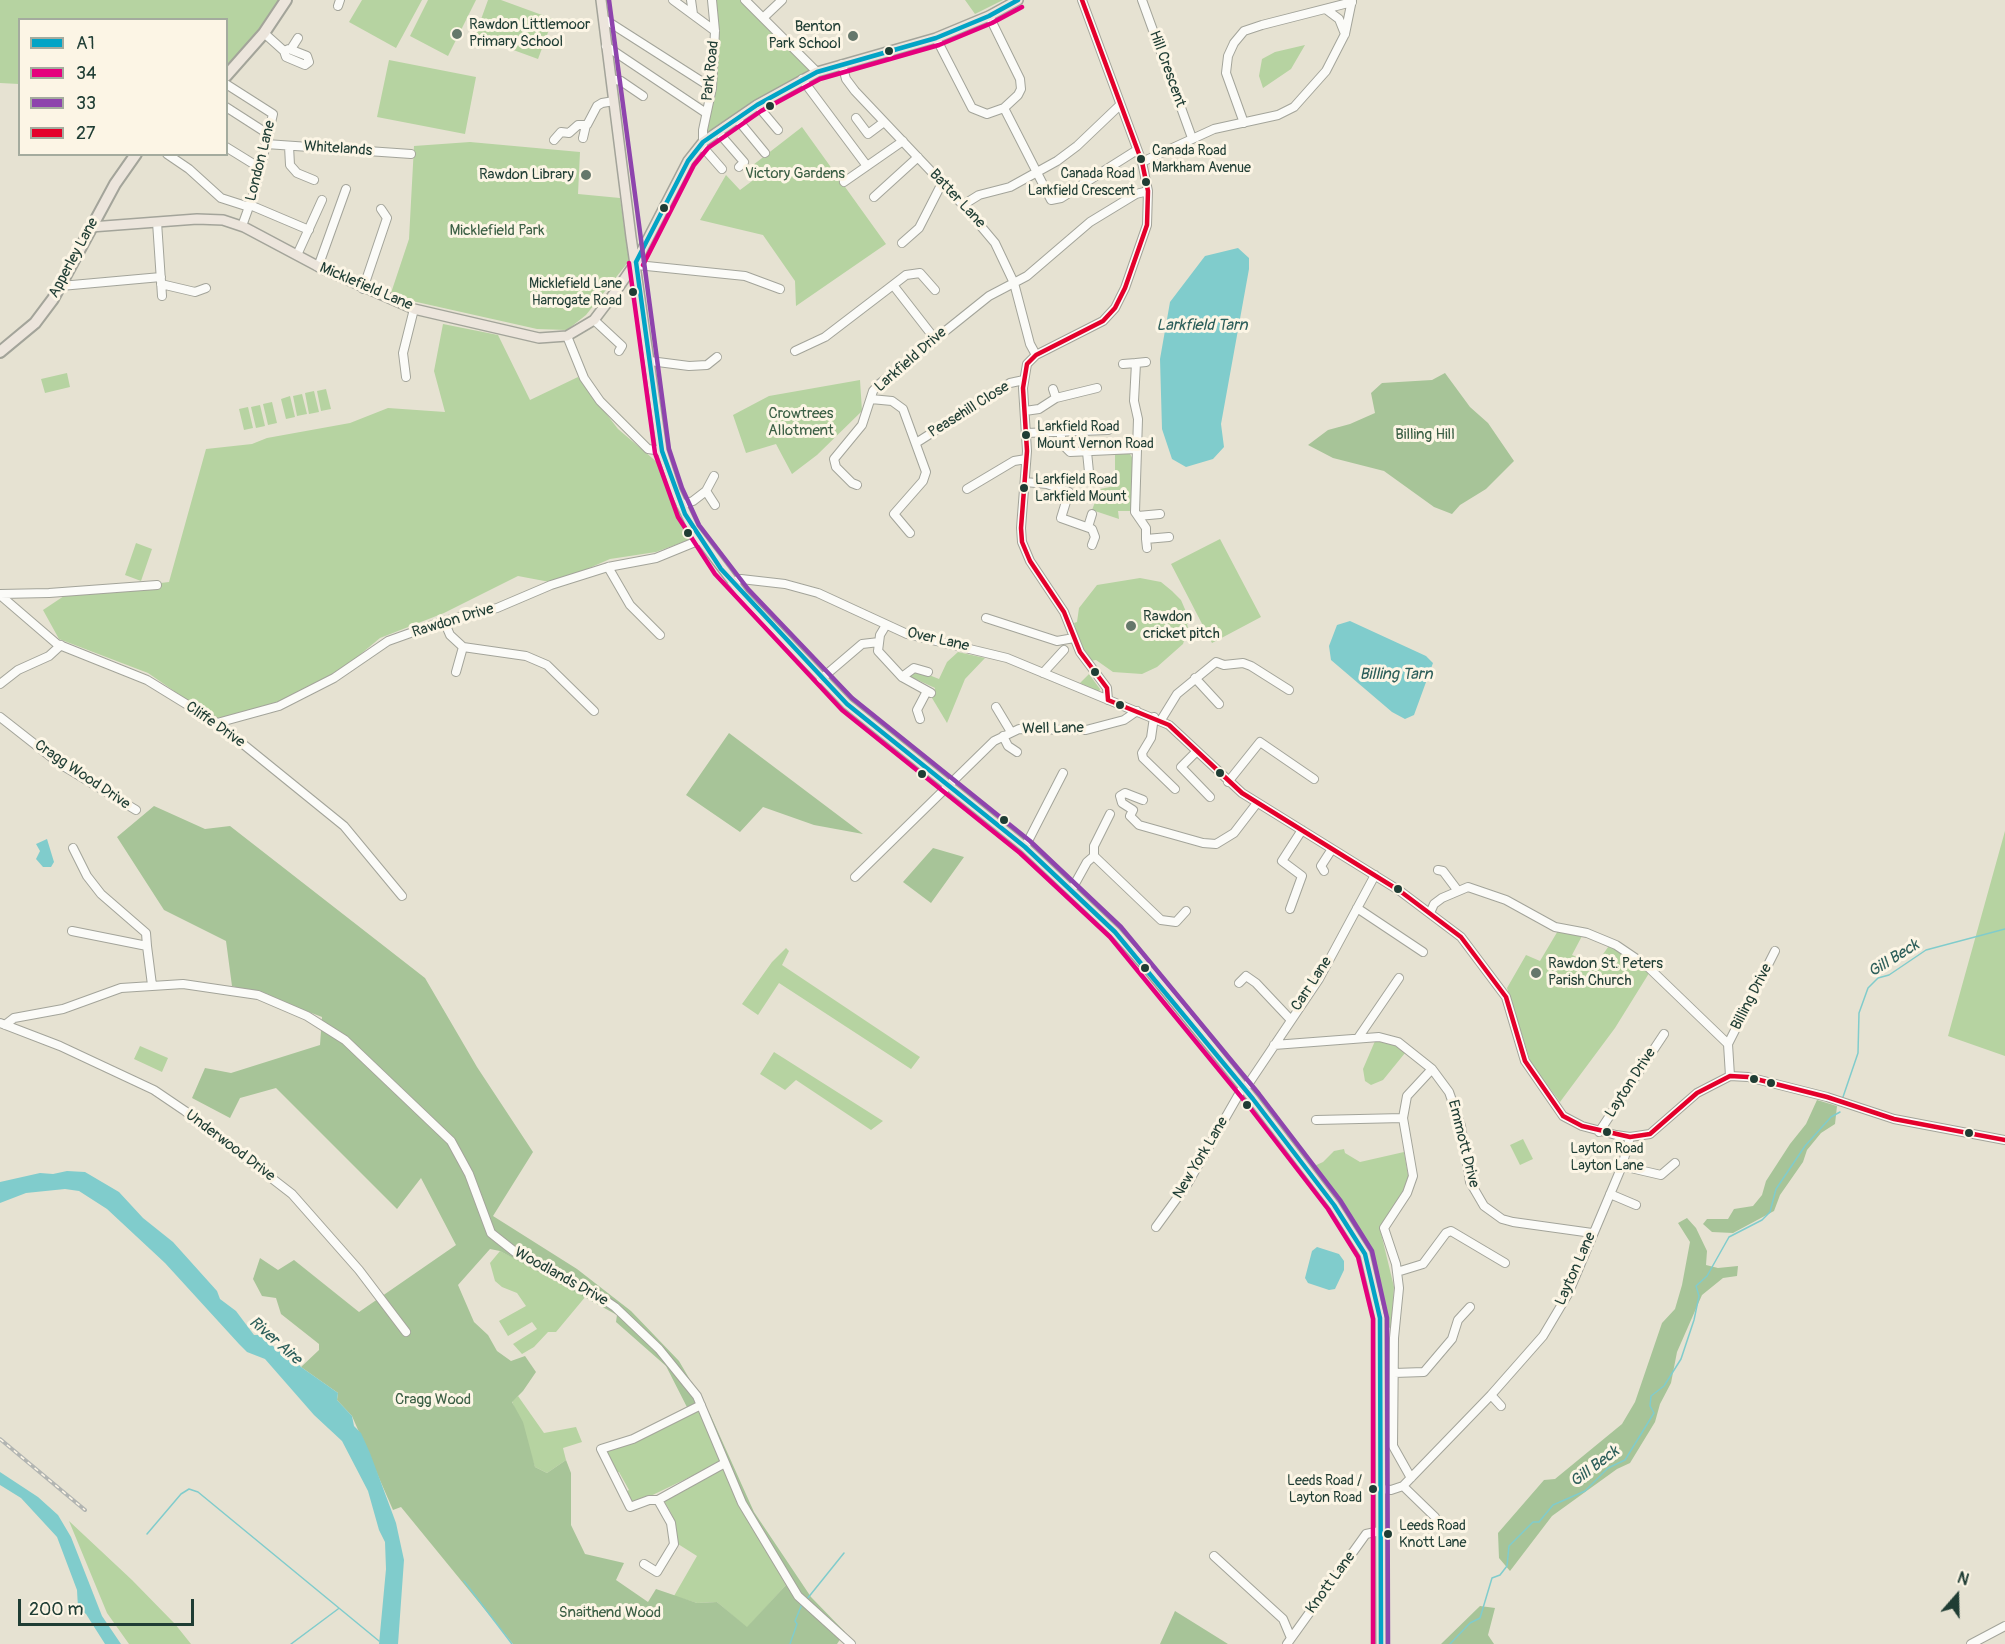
<!DOCTYPE html>
<html>
<head>
<meta charset="utf-8">
<style>
  body { margin:0 }
  #map { position:relative; width:2005px; height:1644px; overflow:hidden; background:#e6e2d2; font-family:Pangolin,sans-serif }
  canvas { display:block }
  .legend { position:absolute; left:18px; top:18px; width:210px; height:138px; box-sizing:border-box; background:#fcf5e5; border:2px solid #a4ab9e; margin:0; padding:8px 10px; list-style:none; font-size:18px; color:#1f3d34 }
  .legend li { display:flex; align-items:center; gap:12px; height:30px }
  .legend b { width:30px; border:2px solid #a4ab9e }
  .north { position:absolute; left:1927px; top:1566px; width:60px; height:60px; -webkit-text-stroke:4px #fcf5e5; paint-order:stroke; rotate:20deg; font-size:16px; font-weight:700; line-height:24px; text-align:center; color:#1f3d34 }
  .north::after { content:''; display:block; margin:auto; width:21px; height:27px; background:#1f3d34; clip-path:polygon(50% 0,100% 100%,50% 72%,0 100%) }
  .scale { position:absolute; left:18px; top:1599px; width:176px; height:27px; box-sizing:border-box; border:3px solid #1f3d34; border-top:0; padding-left:8px; font-size:18px; line-height:21px; white-space:nowrap; color:#1f3d34; -webkit-text-stroke:4px #fcf5e5; paint-order:stroke }
</style>
</head>
<body>
<div id="map">
<canvas width="2005" height="1644"></canvas>
<ul class="legend">
<li><b style="height:8px;background:#02a4c6"></b>A1</li>
<li><b style="height:8px;background:#e5007d"></b>34</li>
<li><b style="height:8px;background:#8e44ad"></b>33</li>
<li><b style="height:8px;background:#e4002b"></b>27</li>
</ul>
<div class="north">N</div>
<div class="scale">200 m</div>
</div>
<script>
const g = document.querySelector('canvas').getContext('2d');
g.lineJoin = 'round';
function paint(path, color) {
  g.fillStyle = color;
  g.fill(path, 'evenodd');
}
function shape(rows) {
  const path = new Path2D();
  for (const r of rows) {
    path.moveTo(r[0], r[1]);
    for (let i = 2; i < r.length; i += 2) path.lineTo(r[i], r[i + 1]);
  }
  return path;
}
function strokePath(path, color, width, dash) {
  g.strokeStyle = color;
  g.lineWidth = width;
  g.lineCap = dash ? 'butt' : 'round';
  g.setLineDash(dash || []);
  g.stroke(path);
}
function drawText(font, color, halo, rows, align = 'center') {
  g.font = font + ' Pangolin,sans-serif';
  g.lineWidth = 6;
  g.setLineDash([]);
  g.textBaseline = 'middle';
  g.strokeStyle = halo;
  g.fillStyle = color;
  for (const [text, x, y, turn = 0] of rows) {
    g.save();
    g.translate(x, y);
    g.rotate((+turn || 0) * Math.PI / 180);
    g.textAlign = isNaN(turn) ? turn : align;
    if (halo) g.strokeText(text, 0, 0);
    g.fillText(text, 0, 0);
    g.restore();
  }
}
const green = shape([
  [0,0,279,0,255,35,227,67,226,20,20,20,19,84,0,83],
  [362,0,422,0,396,48,349,22],
  [428,0,476,0,448,56,410,36],
  [488,0,501,0,553,19,538,59,475,36],
  [712,0,745,0,817,72,703,142,712,88],
  [965,0,1003,0,975,14],
  [1305,45,1291,69,1263,88,1259,76,1262,59,1275,52],
  [389,60,476,77,465,134,377,117],
  [802,127,886,244,796,306,795,281,763,235,700,220,726,175,740,190,760,175,753,165],
  [470,142,580,152,578,194,620,198,629,261,586,315,567,330,537,329,390,296,409,239,414,146],
  [443,324,498,335,530,400,578,377,618,429,658,463,691,539,656,552,610,559,555,583,518,576,444,613,380,638,338,673,277,703,216,720,148,673,59,639,43,610,67,594,169,582,206,449,252,444,267,438,350,423,388,408,445,412,434,371],
  [67,373,70,387,45,393,41,379],
  [860,380,862,411,817,455,792,474,776,444,746,453,733,415,769,396],
  [326,389,331,409,321,411,317,391],
  [314,391,319,412,309,414,305,393],
  [302,394,307,414,297,416,293,396],
  [290,396,295,417,286,419,281,399],
  [272,402,277,423,268,425,263,404],
  [260,405,265,426,256,428,251,407],
  [248,407,253,428,244,430,239,409],
  [1115,454,1130,454,1133,459,1132,511,1118,511,1119,519,1092,510,1100,489,1115,486],
  [1220,539,1261,617,1212,643,1171,564],
  [136,543,152,549,141,581,125,575],
  [1140,578,1161,582,1172,591,1181,600,1190,621,1187,624,1188,628,1183,644,1157,667,1142,674,1113,672,1096,660,1090,661,1081,648,1074,623,1077,622,1079,608,1097,585],
  [958,652,985,658,965,679,947,723,932,698,935,688,909,676,911,672,919,671,939,679,947,662],
  [1089,674,1100,689,1099,692,1080,683],
  [2005,831,2005,1056,1948,1036],
  [1559,929,1582,936,1572,955,1596,964,1611,943,1651,970,1615,1028,1560,1102,1531,1063,1507,988,1526,955,1540,961],
  [786,948,789,951,782,965,920,1057,911,1069,779,983,758,1015,742,1004,772,962],
  [1375,1041,1393,1044,1405,1053,1383,1080,1371,1085,1365,1081,1363,1069],
  [140,1046,168,1058,162,1072,134,1059],
  [774,1052,875,1116,883,1121,871,1130,796,1080,785,1090,760,1074],
  [1523,1139,1533,1159,1520,1165,1510,1145],
  [1344,1149,1345,1153,1360,1162,1404,1152,1409,1180,1406,1189,1380,1229,1394,1287,1391,1328,1385,1327,1382,1297,1373,1265,1361,1238,1344,1209,1312,1167,1323,1162,1334,1151],
  [500,1251,586,1296,556,1332,548,1332,534,1347,522,1354,513,1344,537,1329,532,1322,508,1336,499,1321,526,1306,517,1293,502,1287,495,1281,490,1263],
  [518,1396,544,1433,576,1427,582,1442,563,1448,566,1460,547,1473,535,1467,512,1401],
  [699,1409,721,1462,634,1504,625,1492,629,1490,619,1472,615,1473,605,1453,607,1449],
  [724,1468,740,1506,786,1585,747,1628,717,1602,697,1603,674,1596,697,1556,678,1544,672,1515,663,1499],
  [69,1521,132,1580,175,1624,191,1644,129,1644,107,1613]
]);
const forest = shape([
  [1445,373,1470,407,1488,423,1514,461,1486,489,1460,505,1452,514,1434,507,1384,471,1333,458,1308,445,1328,430,1350,424,1375,413,1371,393,1382,383,1432,380],
  [729,733,863,834,814,825,763,807,740,832,686,795],
  [154,806,205,829,230,826,425,978,477,1067,533,1152,493,1216,577,1269,631,1311,679,1361,710,1414,754,1512,811,1597,845,1632,837,1644,513,1644,401,1507,393,1510,352,1416,337,1400,338,1393,301,1367,319,1350,319,1344,281,1314,276,1298,262,1296,253,1279,260,1258,278,1270,294,1260,359,1312,456,1245,421,1178,397,1209,276,1088,240,1098,230,1118,192,1098,205,1068,231,1073,320,1045,322,1017,262,994,232,986,226,941,164,910,117,837],
  [490,1249,500,1251,617,1315,616,1322,666,1366,690,1413,699,1409,724,1468,786,1585,747,1627,717,1602,697,1603,656,1589,648,1602,616,1580,624,1563,585,1554,571,1525,571,1473,566,1460,547,1473,535,1467,523,1422,512,1402,523,1391,536,1372,525,1356,511,1361,497,1351,488,1335,474,1322,458,1285],
  [933,848,964,857,931,903,903,882],
  [1817,1100,1837,1106,1835,1124,1821,1133,1807,1150,1803,1162,1780,1195,1774,1211,1733,1233,1712,1232,1703,1224,1707,1219,1728,1219,1734,1209,1753,1206,1762,1195,1766,1181,1790,1144,1806,1124],
  [1687,1218,1696,1228,1707,1251,1706,1265,1718,1268,1738,1266,1737,1276,1723,1278,1702,1295,1677,1352,1671,1383,1660,1404,1655,1422,1630,1463,1617,1469,1552,1516,1510,1571,1499,1558,1498,1533,1544,1480,1555,1479,1622,1424,1635,1402,1662,1323,1675,1309,1682,1285,1690,1242,1678,1223],
  [1480,1606,1495,1608,1488,1635,1494,1644,1441,1644],
  [1175,1611,1228,1644,1160,1644]
]);
const water = shape([
  [1238,248,1249,258,1249,269,1221,424,1224,447,1213,459,1186,467,1172,459,1162,429,1160,359,1170,302,1205,256],
  [1350,621,1426,656,1433,663,1414,715,1405,719,1392,712,1331,660,1329,646,1337,625],
  [47,839,54,862,51,867,43,867,36,859,40,851,36,844],
  [67,1171,85,1172,119,1192,143,1218,173,1242,217,1291,220,1299,236,1311,254,1335,259,1335,287,1357,291,1356,301,1367,338,1393,337,1400,352,1416,354,1426,361,1433,370,1453,396,1523,404,1560,398,1644,379,1644,386,1569,385,1542,379,1530,368,1491,342,1441,314,1415,265,1359,247,1352,239,1344,165,1263,107,1209,79,1191,65,1189,26,1193,0,1203,0,1182,40,1173,53,1174],
  [1317,1247,1339,1254,1344,1261,1344,1270,1335,1289,1329,1290,1308,1283,1305,1278,1312,1251],
  [0,1472,38,1497,58,1515,71,1537,102,1616,121,1644,105,1644,86,1614,78,1608,77,1590,57,1537,21,1498,0,1485]
]);
const stream = shape([
  [1843,1097,1858,1053,1859,1013,1868,988,1878,978,1889,975,1926,950,2005,929],
  [147,1534,181,1494,189,1489,198,1492,379,1641],
  [464,1581,512,1644],
  [807,1599,844,1553],
  [291,1644,338,1609],
  [790,1644,797,1624,795,1621,802,1604],
  [1450,1644,1470,1623,1480,1618,1492,1578,1500,1575,1507,1566,1509,1546,1533,1522,1539,1522,1553,1505,1585,1491,1608,1468,1625,1460,1654,1413,1650,1406,1651,1396,1664,1386,1681,1359,1694,1320,1699,1296,1696,1286,1707,1276,1729,1237,1762,1220,1770,1212,1776,1189,1805,1146,1831,1117,1840,1112]
]);
const minor = shape([
  [673,0,715,31],
  [691,0,693,14],
  [745,0,817,72],
  [1082,0,1142,162,1148,191,1147,225,1125,288,1115,308,1103,321,1036,355,1027,364,1023,388,1027,451,1021,528,1022,542,1030,561,1064,612,1080,652,1107,688,1108,700],
  [1142,0,1192,138],
  [338,6,340,0],
  [1327,10,1339,19,1345,34],
  [763,18,782,0],
  [604,19,712,88],
  [264,33,284,51,286,57,305,65,309,62,307,56,289,49,284,51],
  [936,38,972,108,987,114,1004,108,1018,95,1021,89,1020,79,989,16],
  [606,46,706,113],
  [291,49,298,38],
  [842,64,846,79,855,91,963,205,995,243,1014,283,1030,344,1036,355],
  [611,79,621,81,643,96],
  [802,79,867,166],
  [226,84,273,114,255,190,242,226],
  [757,105,778,130],
  [226,107,268,134],
  [1004,108,1051,200,1061,198,1137,150],
  [856,118,868,134,884,122],
  [737,119,765,153],
  [1244,123,1226,73,1228,56,1234,43,1244,31,1262,25,1352,2],
  [718,132,744,162,739,167],
  [583,138,586,125],
  [554,140,561,132,569,133,578,125,587,125,597,106,602,103,614,101],
  [703,142,703,130,712,88,715,31,712,0],
  [266,144,411,154],
  [701,145,722,169],
  [289,146,290,165,297,173,314,180],
  [226,147,260,168],
  [167,154,189,169,221,198,249,207],
  [1142,162,1214,129,1278,115,1294,107,1326,71,1345,34,1352,0],
  [844,182,903,141],
  [874,197,918,157],
  [250,205,309,230],
  [963,205,979,195,1010,187,1057,161,1077,146,1120,105],
  [157,222,162,296],
  [902,243,919,228,942,183],
  [297,255,322,200],
  [637,265,745,276,780,289],
  [318,267,346,189],
  [161,284,195,292,206,288],
  [893,285,906,275,920,273,935,290],
  [61,286,161,277],
  [363,289,387,218,381,209],
  [594,320,622,346,619,351],
  [567,336,584,378,600,401,648,449,662,451],
  [795,351,825,337,893,285,935,339],
  [650,361,689,366,707,365,717,357],
  [1136,363,1146,362],
  [1123,364,1136,363,1134,401,1138,419,1135,512,1146,528,1146,539,1169,537],
  [406,377,403,353,414,309],
  [1056,398,1097,388],
  [871,399,892,401,903,409,926,472,923,481,894,514,910,533],
  [1025,411,1039,409,1056,398,1053,389],
  [1026,433,1108,430],
  [1061,433,1061,443,1070,452,1136,449],
  [916,443,1010,383,1024,380],
  [1087,452,1089,472],
  [1025,482,1047,484,1069,492,1061,518,1092,529,1095,537,1092,545],
  [857,485,852,483,836,467,834,459,862,425,873,391,878,385,989,296,1027,276,1090,222,1136,194,1148,191],
  [967,489,1014,461,1026,459],
  [706,491,715,505],
  [681,505,693,501,706,491,714,476],
  [1138,516,1160,514],
  [1088,527,1092,514],
  [1146,539,1147,548],
  [608,567,630,605,660,635],
  [732,582,741,579,785,584,818,593,907,634,1007,658,1169,725,1242,793,1400,891,1461,937,1506,997,1525,1061,1563,1116,1582,1126,1616,1135,1630,1137,1650,1134,1697,1093,1730,1076,1748,1077,1827,1097,1894,1119,2005,1140],
  [0,594,49,593,157,585],
  [0,595,57,644,147,680,217,723,344,826,402,896],
  [986,618,1057,641,1074,638],
  [444,621,450,635,463,647,526,656,547,665,594,711],
  [886,625,880,635,878,651,902,677,931,693],
  [456,672,463,647],
  [1043,673,1064,650],
  [902,677,914,668,928,672],
  [1195,678,1219,704],
  [821,679,862,644,879,642],
  [0,684,18,670,49,656,61,645],
  [996,707,1011,732],
  [0,717,60,764,136,810],
  [1154,717,1151,738,1142,753,1143,758,1175,789],
  [920,719,917,710,927,691],
  [1161,720,1177,694,1216,662,1224,665,1243,663,1251,666,1289,690],
  [217,723,279,706,334,678,388,641,444,621,497,608,551,585,608,567,656,558,700,540],
  [1003,736,1008,746,1017,752],
  [1197,751,1181,767,1210,797],
  [1228,782,1260,742,1314,779],
  [1143,800,1125,793,1120,796,1122,803,1133,810,1130,816,1139,825,1203,843,1216,844,1234,833,1257,803],
  [1025,847,1063,773],
  [73,848,87,876,101,894,146,933,147,946],
  [1094,856,1161,920,1176,922,1186,911],
  [1438,870,1443,871,1458,891],
  [1324,871,1321,866,1332,849],
  [855,877,994,741,1019,729,1086,730,1124,720,1137,711],
  [1072,889,1087,862,1094,856,1094,846,1110,814],
  [1357,908,1423,952],
  [1290,909,1302,876,1282,861,1302,830],
  [1430,913,1434,904,1442,898,1468,887,1506,900,1555,927,1587,933,1616,945,1647,966,1728,1044,1730,1076],
  [72,931,147,946,152,985],
  [1239,983,1246,976,1256,983,1290,1019],
  [0,1023,60,1046,154,1090,185,1111,292,1194,359,1270,406,1332],
  [5,1025,14,1018,63,1009,121,988,183,984,258,995,307,1016,345,1040,451,1141,469,1174,491,1233,515,1252,596,1294,615,1307,659,1349,697,1396,742,1503,798,1596,851,1644],
  [1358,1038,1399,978],
  [1728,1044,1775,951],
  [1274,1045,1379,1037,1398,1042,1432,1069,1449,1092,1461,1126,1470,1182,1484,1206,1502,1219,1513,1222,1592,1233],
  [1245,1089,1319,979,1375,875],
  [1316,1120,1403,1118],
  [1599,1132,1664,1034],
  [1622,1166,1661,1175,1675,1163],
  [1610,1194,1636,1205],
  [1156,1227,1188,1183,1243,1087],
  [1397,1272,1423,1264,1446,1233,1451,1231,1505,1263],
  [1394,1373,1424,1372,1452,1339,1458,1320,1470,1307],
  [1491,1395,1501,1406],
  [701,1405,633,1439,601,1449,630,1507,649,1500,658,1500,725,1463],
  [1411,1478,1393,1446,1394,1338,1399,1288,1396,1264,1384,1228,1407,1193,1413,1176,1403,1118,1407,1096,1432,1069],
  [1403,1486,1435,1517],
  [1381,1489,1391,1490,1403,1486,1491,1395,1543,1336,1568,1294,1622,1166,1630,1137],
  [1214,1556,1283,1619,1291,1638],
  [644,1564,657,1572,674,1544,671,1523,658,1500],
  [1287,1644,1366,1534,1380,1531],
  [1971,1644,2005,1626]
]);
const major = shape([
  [601,0,631,237,662,451,675,491,693,529,742,594,847,704,1025,847,1115,932,1149,970,1253,1099,1334,1205,1365,1254,1380,1318,1381,1644],
  [91,227,197,219,223,220,244,227,323,269,414,309,539,338,567,336,594,320,616,291,636,262,688,161,703,142,757,105,817,72,936,38,989,16,1018,0]
]);
const highway = shape([
  [226,76,264,33,286,0],
  [0,352,35,323,53,299,115,184,136,154]
]);
const rail = shape([
  [0,1439,85,1510]
]);
const bus1 = shape([
  [636,262,662,451,685,514,721,569,847,704,1025,847,1115,932,1253,1099,1334,1205,1365,1254,1380,1318,1381,1644],
  [636,262,688,161,703,142,757,105,817,72,936,38,989,16,1018,0]
]);
const bus2 = shape([
  [629,263,655,453,678,517,715,574,842,710,1020,853,1110,937,1247,1104,1328,1209,1358,1257,1373,1319,1373,1644],
  [643,265,694,165,708,148,761,111,820,79,939,45,992,23,1022,7]
]);
const bus3 = shape([
  [609,0,669,449,682,488,699,525,748,589,852,698,1030,841,1121,927,1259,1094,1340,1200,1372,1251,1387,1318,1388,1644]
]);
const bus4 = shape([
  [1082,0,1142,162,1148,191,1147,225,1125,288,1115,308,1103,321,1036,355,1027,364,1023,388,1027,451,1021,528,1022,542,1030,561,1064,612,1080,652,1107,688,1108,700],
  [1108,700,1169,725,1242,793,1400,891,1461,937,1506,997,1525,1061,1563,1116,1582,1126,1630,1137,1650,1134,1697,1093,1730,1076,1748,1077,1827,1097,1894,1119,2005,1140]
]);
const markers = [
  [457,34,6,"#65776b"],
  [853,36,6,"#65776b"],
  [889,51,5,"#1f3d34"],
  [770,106,5,"#1f3d34"],
  [1141,159,5,"#1f3d34"],
  [586,175,6,"#65776b"],
  [1146,182,5,"#1f3d34"],
  [664,208,5,"#1f3d34"],
  [633,292,5,"#1f3d34"],
  [1026,435,5,"#1f3d34"],
  [1024,488,5,"#1f3d34"],
  [688,533,5,"#1f3d34"],
  [1131,626,6,"#65776b"],
  [1095,672,5,"#1f3d34"],
  [1120,705,5,"#1f3d34"],
  [1220,773,5,"#1f3d34"],
  [922,774,5,"#1f3d34"],
  [1004,820,5,"#1f3d34"],
  [1398,889,5,"#1f3d34"],
  [1145,968,5,"#1f3d34"],
  [1536,973,6,"#65776b"],
  [1754,1079,5,"#1f3d34"],
  [1771,1083,5,"#1f3d34"],
  [1247,1105,5,"#1f3d34"],
  [1607,1132,5,"#1f3d34"],
  [1969,1133,5,"#1f3d34"],
  [1373,1489,5,"#1f3d34"],
  [1388,1534,5,"#1f3d34"]
];
const busNames = [
  ["Canada Road",1152,151],
  ["Markham Avenue",1152,168],
  ["Canada Road",1135,174,"right"],
  ["Larkfield Crescent",1135,191,"right"],
  ["Micklefield Lane",622,284,"right"],
  ["Harrogate Road",622,301,"right"],
  ["Larkfield Road",1037,427],
  ["Mount Vernon Road",1037,444],
  ["Larkfield Road",1035,480],
  ["Larkfield Mount",1035,497],
  ["Layton Road",1607,1149,"center"],
  ["Layton Lane",1607,1166,"center"],
  ["Leeds Road /",1362,1481,"right"],
  ["Layton Road",1362,1498,"right"],
  ["Leeds Road",1399,1526],
  ["Knott Lane",1399,1543]
];
const poiNames = [
  ["Rawdon Littlemoor",469,25],
  ["Primary School",469,42],
  ["Benton",841,27,"right"],
  ["Park School",841,44,"right"],
  ["Rawdon Library",574,175,"right"],
  ["Rawdon",1143,617],
  ["cricket pitch",1143,634],
  ["Rawdon St. Peters",1548,964],
  ["Parish Church",1548,981]
];
const streetNames = [
  ["Hill Crescent",1167,69,70],
  ["Park Road",711,71,-84],
  ["Whitelands",338,149,4],
  ["London Lane",261,161,-76],
  ["Batter Lane",957,199,47],
  ["Apperley Lane",74,258,-62],
  ["Micklefield Lane",366,287,23],
  ["Larkfield Drive",911,360,-41],
  ["Peasehill Close",969,410,-32],
  ["Rawdon Drive",453,621,-17],
  ["Over Lane",938,640,13],
  ["Cliffe Drive",215,725,35],
  ["Well Lane",1053,729,-1],
  ["Cragg Wood Drive",82,775,34],
  ["Carr Lane",1312,984,-57],
  ["Billing Drive",1752,997,-63],
  ["Layton Drive",1631,1083,-57],
  ["Emmott Drive",1463,1144,76],
  ["Underwood Drive",230,1146,37],
  ["New York Lane",1201,1158,-59],
  ["Layton Lane",1576,1269,-66],
  ["Woodlands Drive",561,1277,29],
  ["Knott Lane",1331,1583,-54]
];
const parkNames = [
  ["Victory Gardens",795,174],
  ["Micklefield Park",497,231],
  ["Crowtrees",801,414],
  ["Allotment",801,431],
  ["Billing Hill",1425,435],
  ["Cragg Wood",433,1400],
  ["Snaithend Wood",610,1613]
];
const waterNames = [
  ["Larkfield Tarn",1202,326],
  ["Billing Tarn",1396,675],
  ["Gill Beck",1894,959,-32],
  ["River Aire",275,1341,41],
  ["Gill Beck",1595,1467,-37]
];
paint(green, '#b6d3a1');
paint(forest, '#a7c498');
paint(water, '#80cccc');
strokePath(stream, '#80cccc', 1.5);
strokePath(minor, '#a3a49a', 10);
strokePath(major, '#a3a49a', 12);
strokePath(highway, '#a3a49a', 14);
strokePath(minor, '#fbfbf8', 8);
strokePath(major, '#ece5dc', 9);
strokePath(highway, '#ece5dc', 10);
strokePath(rail, '#b2b5b2', 4);
strokePath(rail, '#fcf5e5', 1.5, [4.5]);
strokePath(bus1, '#02a4c6', 4.5);
strokePath(bus2, '#e5007d', 4.5);
strokePath(bus3, '#8e44ad', 4.5);
strokePath(bus4, '#e4002b', 4.5);
for (const [x, y, r, color] of markers) {
  const dot = new Path2D();
  dot.arc(x, y, r, 0, 2 * Math.PI);
  g.fillStyle = color;
  g.fill(dot);
  strokePath(dot, '#fcf5e5', 2);
}
drawText('14px', '#1f3d34', '#fcf5e5', busNames, 'left');
drawText('15px', '#1f3d34', '#fcf5e5', poiNames, 'left');
drawText('15px', '#1f3d34', '#fcf5e5', streetNames);
drawText('15px', '#3b5f45', '#fcf5e5', parkNames);
drawText('italic 16px', '#2c5e5a', '#fcf5e5', waterNames);
</script>
</body>
</html>
